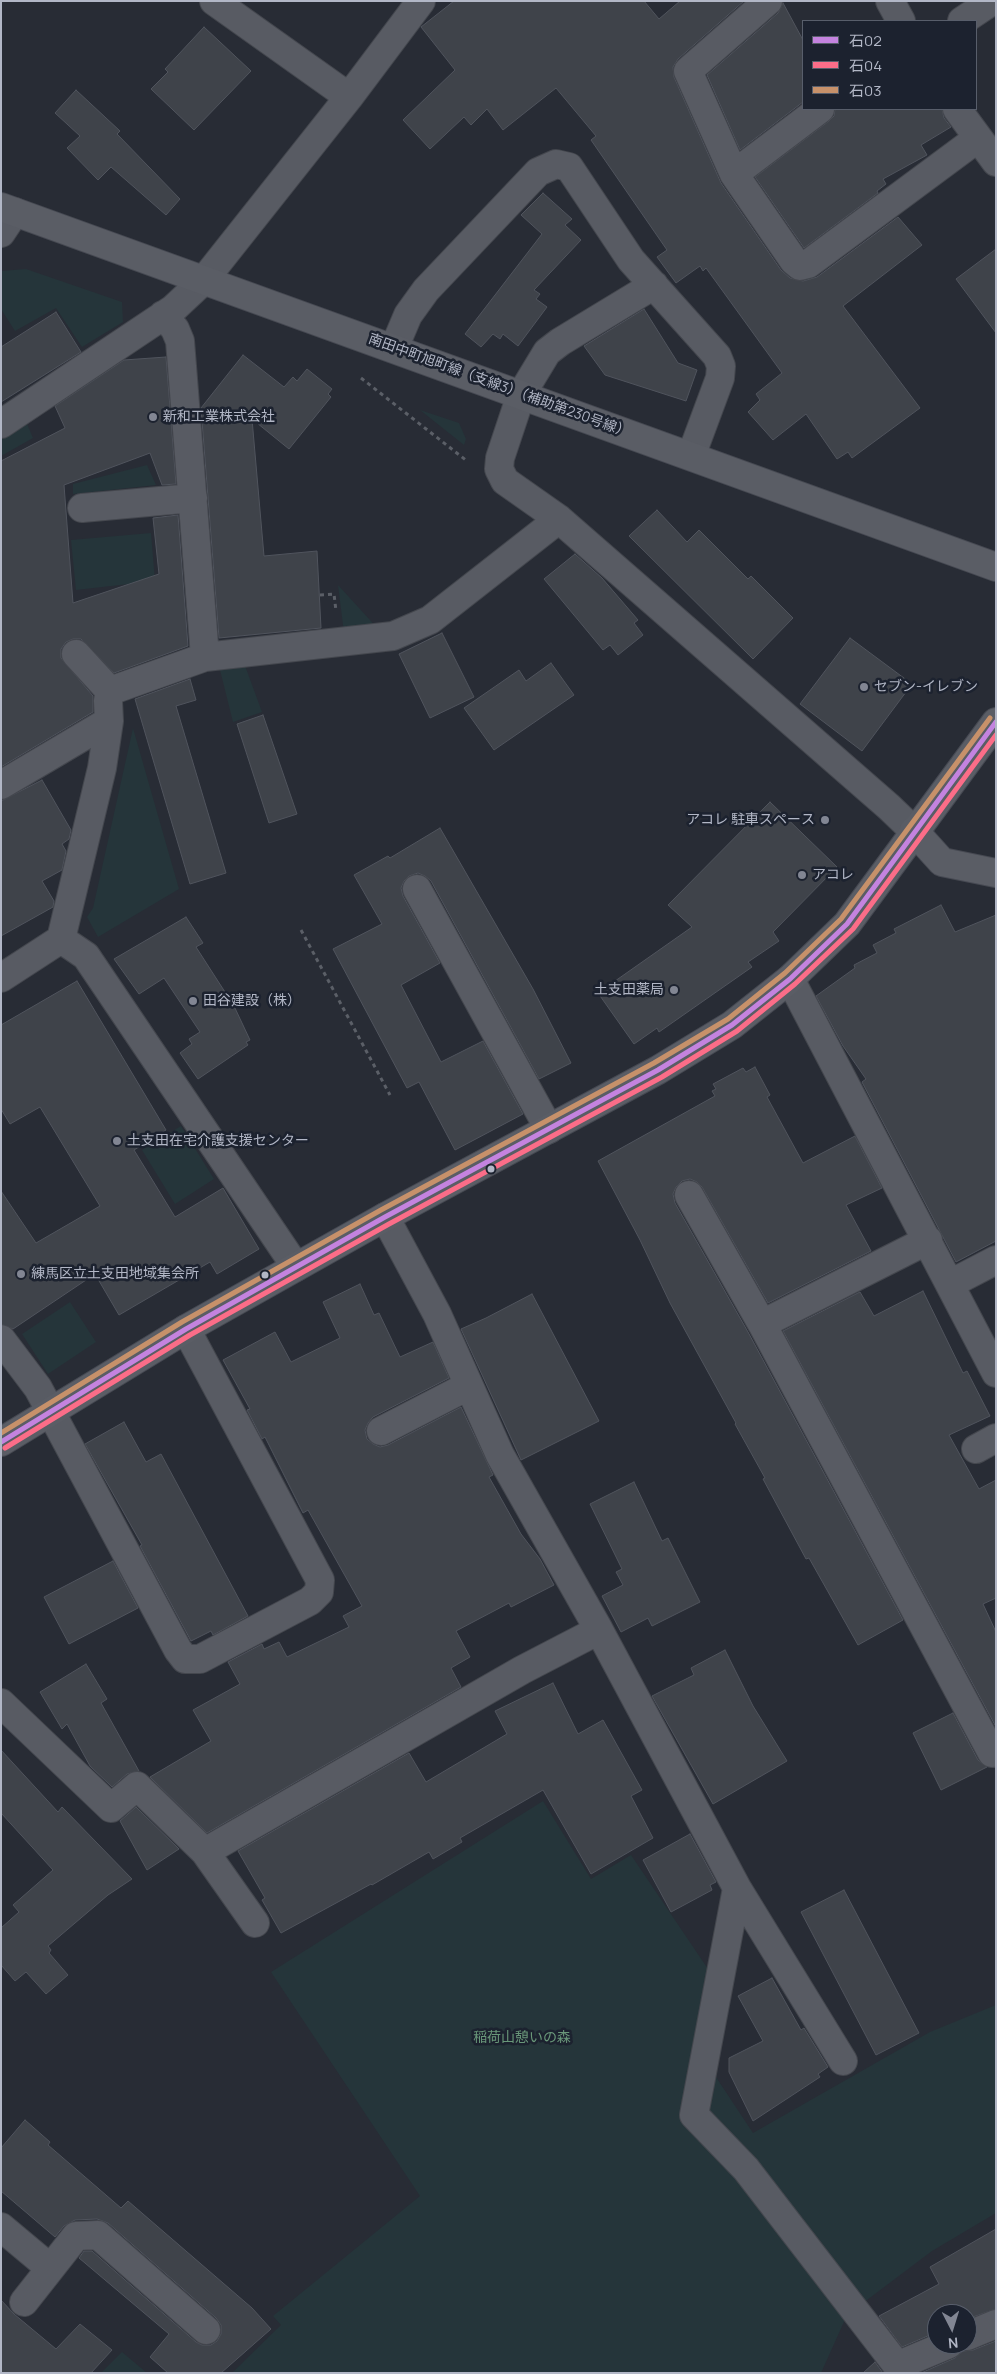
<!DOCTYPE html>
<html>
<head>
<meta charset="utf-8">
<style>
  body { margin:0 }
  #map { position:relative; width:997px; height:2374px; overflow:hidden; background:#282c35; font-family:Manrope,"Noto Sans JP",sans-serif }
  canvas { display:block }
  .frame { position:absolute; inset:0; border:2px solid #b2b7c6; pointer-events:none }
  .legend { position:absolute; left:802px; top:20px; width:175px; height:90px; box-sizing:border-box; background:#1c222f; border:1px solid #585e6b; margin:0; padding:6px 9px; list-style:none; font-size:15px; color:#b2b7c6 }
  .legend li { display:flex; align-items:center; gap:10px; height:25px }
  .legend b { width:25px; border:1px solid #585e6b }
  .north { position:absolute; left:927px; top:2304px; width:50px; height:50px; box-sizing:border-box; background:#1c222f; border:1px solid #585e6b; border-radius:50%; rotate:175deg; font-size:14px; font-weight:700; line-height:20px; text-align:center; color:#b2b7c6 }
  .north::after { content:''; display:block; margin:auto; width:18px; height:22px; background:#828693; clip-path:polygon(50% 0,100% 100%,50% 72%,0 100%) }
</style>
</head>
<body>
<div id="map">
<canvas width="997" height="2374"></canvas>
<div class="frame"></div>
<ul class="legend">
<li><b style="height:6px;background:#c483df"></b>石02</li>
<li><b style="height:6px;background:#fb6d88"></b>石04</li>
<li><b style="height:6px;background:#c7916a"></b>石03</li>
</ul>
<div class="north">N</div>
</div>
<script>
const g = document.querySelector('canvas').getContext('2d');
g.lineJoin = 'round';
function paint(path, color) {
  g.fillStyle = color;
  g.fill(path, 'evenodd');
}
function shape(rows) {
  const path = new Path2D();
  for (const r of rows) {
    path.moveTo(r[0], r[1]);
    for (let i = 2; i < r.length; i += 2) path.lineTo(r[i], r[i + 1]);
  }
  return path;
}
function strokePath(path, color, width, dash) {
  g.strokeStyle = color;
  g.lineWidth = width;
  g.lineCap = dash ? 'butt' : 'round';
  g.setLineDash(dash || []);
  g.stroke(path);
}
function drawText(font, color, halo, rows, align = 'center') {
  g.font = font + ' Manrope,"Noto Sans JP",sans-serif';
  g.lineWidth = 5;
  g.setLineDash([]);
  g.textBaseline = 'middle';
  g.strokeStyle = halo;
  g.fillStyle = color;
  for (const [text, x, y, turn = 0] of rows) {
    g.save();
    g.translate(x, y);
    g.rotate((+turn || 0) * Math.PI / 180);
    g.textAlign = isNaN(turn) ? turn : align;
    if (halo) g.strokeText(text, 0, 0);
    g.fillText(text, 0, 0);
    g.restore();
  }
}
const green = shape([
  [26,269,122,302,123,322,82,347,56,308,15,331,1,309,1,271],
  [420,410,459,423,466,439,464,445],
  [25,419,33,438,1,456,1,436],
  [147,465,156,485,73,494,73,484],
  [151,533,155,581,76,590,71,540],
  [338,585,380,631,344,633],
  [244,663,262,712,233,722,219,666],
  [133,728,179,889,98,937,87,917,93,908],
  [181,1126,214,1179,175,1204,142,1150],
  [70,1302,96,1342,48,1374,22,1334],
  [543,1801,591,1879,631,1855,710,1972,694,2044,753,2133,930,2032,996,2005,996,2213,932,2251,847,2315,821,2373,232,2373,281,2325,273,2316,420,2196,271,1972],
  [122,2352,147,2373,101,2373]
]);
const building = shape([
  [454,1,644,1,659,19,680,1,744,1,678,59,673,67,674,77,721,183,781,270,790,278,803,281,817,277,898,217,922,245,843,306,920,408,852,458,848,452,837,459,806,414,773,440,748,412,760,400,756,394,782,373,706,268,703,271,700,266,676,283,657,257,667,250,591,140,596,136,556,88,503,130,487,109,471,125,464,117,430,149,403,120,455,70,421,27,454,1],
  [783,3,803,40,803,102,740,150,707,75,778,13,783,3],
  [204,27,251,71,194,130,151,89,168,72,165,69,204,27],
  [76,90,120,131,117,134,180,199,166,215,111,167,98,180,67,148,80,136,55,113,76,90],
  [835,109,942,109,944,118,951,127,921,145,927,155,883,179,886,184,877,191,878,193,804,248,755,177,829,121,834,116,835,109],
  [543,193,572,219,565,225,581,240,534,290,540,294,536,299,547,307,518,346,503,334,500,339,493,334,481,347,465,334,542,234,521,215,543,193],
  [996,249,996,333,956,279,996,249],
  [644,309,678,363,697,370,686,401,605,375,584,346,644,309],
  [56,312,81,352,1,402,1,347,56,312],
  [243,355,284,387,293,377,297,381,307,369,332,389,328,394,331,397,289,449,252,419,264,556,317,551,321,628,219,638,201,408,243,355],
  [166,357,176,484,162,485,150,453,64,485,73,603,159,574,153,518,178,515,188,646,114,673,81,639,73,639,66,642,61,649,61,658,93,696,93,712,1,767,1,461,65,428,55,406,124,360,166,357],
  [657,510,687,542,699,530,748,579,751,576,793,618,753,659,629,536,657,510],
  [575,554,602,578,638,620,634,623,643,635,618,655,610,645,603,650,544,579,575,554],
  [442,633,474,697,430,718,399,654,442,633],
  [850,638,912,684,862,751,800,704,850,638],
  [551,663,574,695,494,750,464,708,519,670,526,681,551,663],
  [190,679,196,700,176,706,226,873,190,884,135,699,190,679],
  [263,715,297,814,269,823,237,724,263,715],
  [42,780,71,830,69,839,62,844,66,851,62,870,42,881,54,901,53,907,1,936,1,801,42,780],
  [770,802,837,867,773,932,779,941,748,962,752,967,659,1032,657,1028,634,1044,598,993,692,927,668,905,770,802],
  [440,828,533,989,571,1063,539,1079,431,881,425,876,418,873,409,876,404,881,401,888,403,896,440,963,401,985,441,1062,483,1041,523,1114,455,1150,419,1082,407,1088,333,949,382,924,354,875,388,856,390,858,440,828],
  [941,905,955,932,996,915,996,1241,956,1262,862,1082,866,1079,843,1046,816,996,855,968,854,965,877,953,873,945,896,933,894,929,941,905],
  [186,917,203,943,196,947,234,1006,250,1040,246,1042,248,1045,198,1079,180,1053,192,1044,189,1039,200,1032,164,978,139,994,114,959,186,917],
  [77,981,166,1130,134,1150,175,1217,223,1188,259,1249,217,1274,210,1262,119,1315,95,1274,13,1329,1,1324,1,1191,36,1243,100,1206,40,1107,10,1124,1,1109,1,1025,77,981],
  [755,1067,770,1095,767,1097,803,1163,855,1136,882,1188,846,1205,871,1251,768,1303,702,1187,697,1182,690,1179,682,1181,676,1187,673,1194,675,1203,748,1332,903,1620,858,1645,809,1558,806,1559,763,1479,765,1478,735,1424,736,1423,670,1303,640,1240,598,1161,715,1096,712,1091,716,1089,713,1084,743,1068,746,1072,755,1067],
  [360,1284,374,1315,379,1313,400,1357,433,1342,449,1378,373,1417,368,1423,365,1430,367,1439,373,1444,380,1447,388,1445,461,1407,493,1475,489,1477,521,1534,540,1559,554,1585,511,1607,509,1603,456,1631,470,1657,451,1668,461,1687,207,1833,150,1777,211,1741,193,1710,240,1684,228,1662,262,1644,264,1649,279,1642,287,1657,349,1627,343,1616,362,1606,308,1510,303,1513,265,1437,262,1439,247,1410,250,1409,223,1360,275,1332,291,1362,340,1338,323,1302,360,1284],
  [923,1291,963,1373,967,1371,990,1416,949,1435,979,1489,996,1480,996,1598,983,1604,996,1632,996,1727,783,1331,860,1292,874,1316,923,1291],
  [532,1294,599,1421,521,1460,461,1329,486,1318,532,1294],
  [124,1422,146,1462,161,1454,248,1616,213,1635,211,1631,191,1641,140,1546,142,1545,85,1444,124,1422],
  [634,1482,662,1541,668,1538,700,1602,652,1626,648,1618,621,1632,602,1596,623,1585,616,1572,622,1569,590,1504,634,1482],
  [113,1561,138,1608,69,1644,44,1597,113,1561],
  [725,1650,753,1706,787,1761,713,1804,652,1696,694,1675,691,1668,725,1650],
  [86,1664,107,1699,101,1703,139,1771,127,1774,112,1787,90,1766,67,1724,62,1729,40,1692,86,1664],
  [553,1683,578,1734,603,1720,642,1790,631,1796,653,1838,591,1874,543,1790,460,1838,462,1842,433,1859,429,1852,372,1885,371,1884,281,1933,262,1900,265,1898,238,1851,409,1753,426,1782,507,1734,495,1711,553,1683],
  [953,1713,978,1760,987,1767,941,1790,913,1733,953,1713],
  [1,1750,58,1812,62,1807,132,1879,108,1895,48,1946,51,1950,49,1953,68,1975,46,1994,26,1972,15,1981,1,1965,1,1928,19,1912,13,1905,53,1870,1,1813,1,1750],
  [136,1807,179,1849,147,1870,120,1821,136,1807],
  [690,1834,716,1882,710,1885,712,1890,671,1912,643,1860,690,1834],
  [844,1890,919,2033,876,2055,801,1912,844,1890],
  [772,1978,801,2030,804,2028,828,2067,818,2074,820,2077,753,2121,729,2072,729,2058,763,2041,738,1996,772,1978],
  [25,2120,50,2142,48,2145,121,2208,128,2201,252,2308,271,2329,221,2373,168,2373,150,2357,169,2334,79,2258,84,2251,92,2251,196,2342,202,2345,211,2345,217,2341,221,2334,221,2325,216,2318,108,2223,97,2219,75,2220,64,2226,55,2237,1,2191,1,2148,25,2120],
  [996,2229,996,2309,967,2319,967,2314,937,2314,937,2332,902,2347,879,2316,939,2284,930,2267,996,2229],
  [1,2300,14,2314,56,2349,80,2324,112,2350,91,2373,1,2373,1,2300],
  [996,2341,996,2373,921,2373,955,2358,963,2351,973,2350,996,2341],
  [875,2362,883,2373,863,2373,875,2362]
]);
const path = shape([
  [361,378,467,461],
  [320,595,334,594,336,611],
  [301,930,390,1095]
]);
const minor = shape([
  [214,1,349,97],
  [768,1,688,71,734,174,794,261,800,266,808,264,978,138],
  [890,1,901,21],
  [962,21,992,1],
  [957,109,996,162],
  [734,174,820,109],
  [1,233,15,212],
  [654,285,560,342,547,352,521,395,500,458,499,469,505,481,559,519,889,807,914,831],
  [163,315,175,329,180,341,205,657],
  [394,348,408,315,426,290,538,172,556,164,569,167,631,260,717,356,721,366,720,378,691,456],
  [1,424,173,309,204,280,349,97,421,1],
  [82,508,193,498],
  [76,654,110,691],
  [1,785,109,721],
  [417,889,549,1129],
  [1,978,61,939],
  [790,979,996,1373],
  [689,1195,762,1324,992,1753,996,1751],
  [385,1217,437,1314,500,1455,599,1630,737,1888,694,2115,746,2169,903,2373],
  [296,1267,86,956,61,939,102,768,109,721,108,701,110,691,205,657,393,636,430,620,559,519],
  [950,1284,996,1260],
  [762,1324,928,1240],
  [1,1339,38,1388,178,1650,185,1659,200,1659,310,1601,319,1592,320,1580,186,1329],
  [381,1431,468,1386],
  [976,1449,996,1438],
  [1,1703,111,1808,137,1786,205,1852,255,1923],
  [205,1852,522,1670,599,1630],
  [737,1888,843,2061],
  [1,2227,50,2268],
  [24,2302,76,2236,98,2235,206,2330],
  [967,2336,996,2324],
  [897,2366,949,2344]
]);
const major = shape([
  [1,207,996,567],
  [914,831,942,862,996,873],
  [1,1442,186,1329,385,1217,658,1070,732,1025,790,979,847,924,996,722]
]);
const bus1 = shape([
  [1,1442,186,1329,385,1217,658,1070,732,1025,790,979,847,924,996,722]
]);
const bus2 = shape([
  [5,1448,190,1335,389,1224,662,1077,737,1031,795,984,853,929,996,735]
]);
const bus3 = shape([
  [1,1433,182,1322,381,1210,654,1063,728,1019,785,973,841,919,990,718]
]);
const markers = [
  [153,417,5,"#828693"],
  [864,687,5,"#828693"],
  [825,820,5,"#828693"],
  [802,875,5,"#828693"],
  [674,990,5,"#828693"],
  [193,1001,5,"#828693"],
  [117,1141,5,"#828693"],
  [491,1169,4.5,"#b2b7c6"],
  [21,1274,5,"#828693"],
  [265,1275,4.5,"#b2b7c6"]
];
const streetNames = [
  ["南田中町旭町線（支線3）（補助第230号線）",499,386,20]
];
const poiNames = [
  ["新和工業株式会社",163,417],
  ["セブン-イレブン",874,687],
  ["アコレ 駐車スペース",815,820,"right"],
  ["アコレ",812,875],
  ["土支田薬局",664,990,"right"],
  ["田谷建設（株）",203,1001],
  ["土支田在宅介護支援センター",127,1141],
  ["練馬区立土支田地域集会所",31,1274]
];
const parkNames = [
  ["稲荷山憩いの森",522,2038]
];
paint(green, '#25353a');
paint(building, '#3f434a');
strokePath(building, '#50545d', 1);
strokePath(minor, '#44474e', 30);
strokePath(major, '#464952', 30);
strokePath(path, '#5b5f67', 3, [4, 4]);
strokePath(minor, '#585b63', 28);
strokePath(major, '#5a5d65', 28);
strokePath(bus1, '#c483df', 5);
strokePath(bus2, '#fb6d88', 5);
strokePath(bus3, '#c7916a', 5);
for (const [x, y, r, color] of markers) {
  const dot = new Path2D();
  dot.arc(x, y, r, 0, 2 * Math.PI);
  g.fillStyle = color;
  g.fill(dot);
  strokePath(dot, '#1c222f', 2);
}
drawText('14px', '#b2b7c6', '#1c222f', streetNames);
drawText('14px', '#b2b7c6', '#1c222f', poiNames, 'left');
drawText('14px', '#699779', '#1c222f', parkNames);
</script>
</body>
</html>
